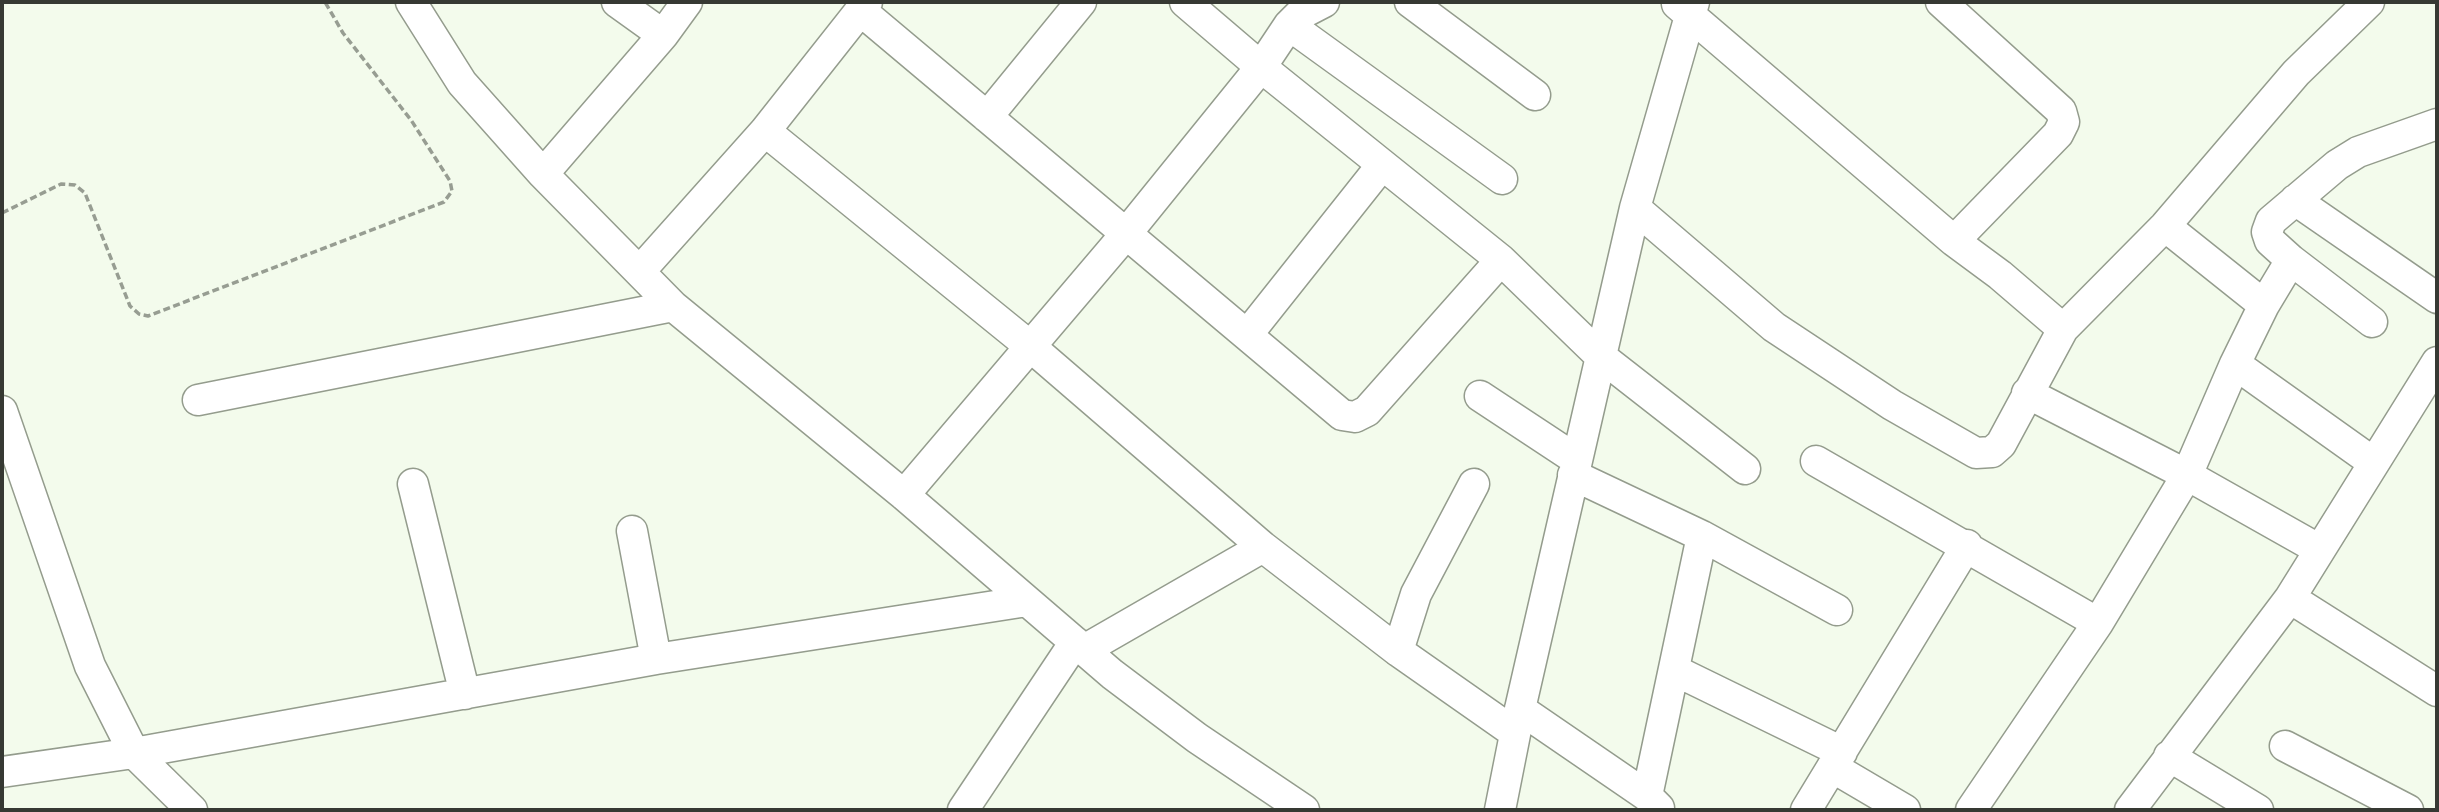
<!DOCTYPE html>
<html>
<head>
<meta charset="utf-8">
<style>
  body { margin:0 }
  #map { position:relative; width:2439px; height:812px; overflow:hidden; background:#f3fbec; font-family:Commissioner,sans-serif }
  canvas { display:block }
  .frame { position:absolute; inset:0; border:4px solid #363933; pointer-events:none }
</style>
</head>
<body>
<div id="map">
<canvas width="2439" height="812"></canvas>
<div class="frame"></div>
</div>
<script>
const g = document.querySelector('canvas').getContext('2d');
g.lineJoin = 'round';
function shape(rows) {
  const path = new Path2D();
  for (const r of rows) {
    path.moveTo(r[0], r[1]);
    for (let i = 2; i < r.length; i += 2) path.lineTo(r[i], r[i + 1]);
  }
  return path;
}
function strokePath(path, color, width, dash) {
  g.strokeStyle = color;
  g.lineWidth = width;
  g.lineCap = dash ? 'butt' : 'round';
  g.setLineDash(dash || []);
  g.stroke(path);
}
const path = shape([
  [2,213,61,184,75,185,85,193,130,306,139,314,148,316,444,202,452,191,450,181,411,120,343,33,325,2]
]);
const minor = shape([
  [411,2,462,83,543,174,673,306,904,495,1112,674,1197,738,1304,810],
  [617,2,663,35],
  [1185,2,1261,67,1501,260,1599,355,1745,469],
  [1410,2,1535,95],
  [1941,2,2061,111,2064,122,2058,134,1954,241],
  [1677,4,1954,241,2000,275,2063,329],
  [860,10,1342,415,1355,417,1367,411,1501,260],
  [1289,25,1502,179],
  [987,117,1081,2],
  [765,131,1031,347,1263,547,1398,651,1515,733],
  [543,174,663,35,687,2],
  [2295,200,2437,298],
  [1635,208,1774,327,1892,405,1976,453,1992,452,2001,444,2063,329,2165,226,2296,73,2369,2],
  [2165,226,2264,305],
  [640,271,765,131,867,2],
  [2372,322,2291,260,2270,241,2267,232,2271,221,2337,165,2358,152,2437,124],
  [1247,335,1382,165],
  [2437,362,2290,598,2437,691],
  [2235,364,2374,463],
  [2027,393,2187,475,2320,550],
  [1480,396,1577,460],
  [198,400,673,306],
  [2,411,90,666,134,753,192,810],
  [1816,461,2098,623],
  [1573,475,1702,536,1837,610],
  [413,484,465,694],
  [904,495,1125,235,1261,67,1289,25,1299,15,1324,2],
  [632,531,656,659],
  [1084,650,1263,547],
  [1398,651,1416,594,1474,484],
  [1674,670,1842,752],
  [1520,709,1647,796,1659,808],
  [2285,746,2408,810],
  [2169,756,2258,810],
  [1832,767,1905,810],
  [2,772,134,753,656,659,1027,601],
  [1647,796,1702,536],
  [963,810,1075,642],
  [1500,810,1520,709,1635,208,1694,2],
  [1806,810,1967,545],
  [1971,810,2098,623,2187,475,2235,364,2264,305,2291,260],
  [2130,810,2290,598]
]);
strokePath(minor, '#949c8d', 33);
strokePath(path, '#979d92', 3.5, [7, 3.5]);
strokePath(minor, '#fff', 30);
</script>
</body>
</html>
